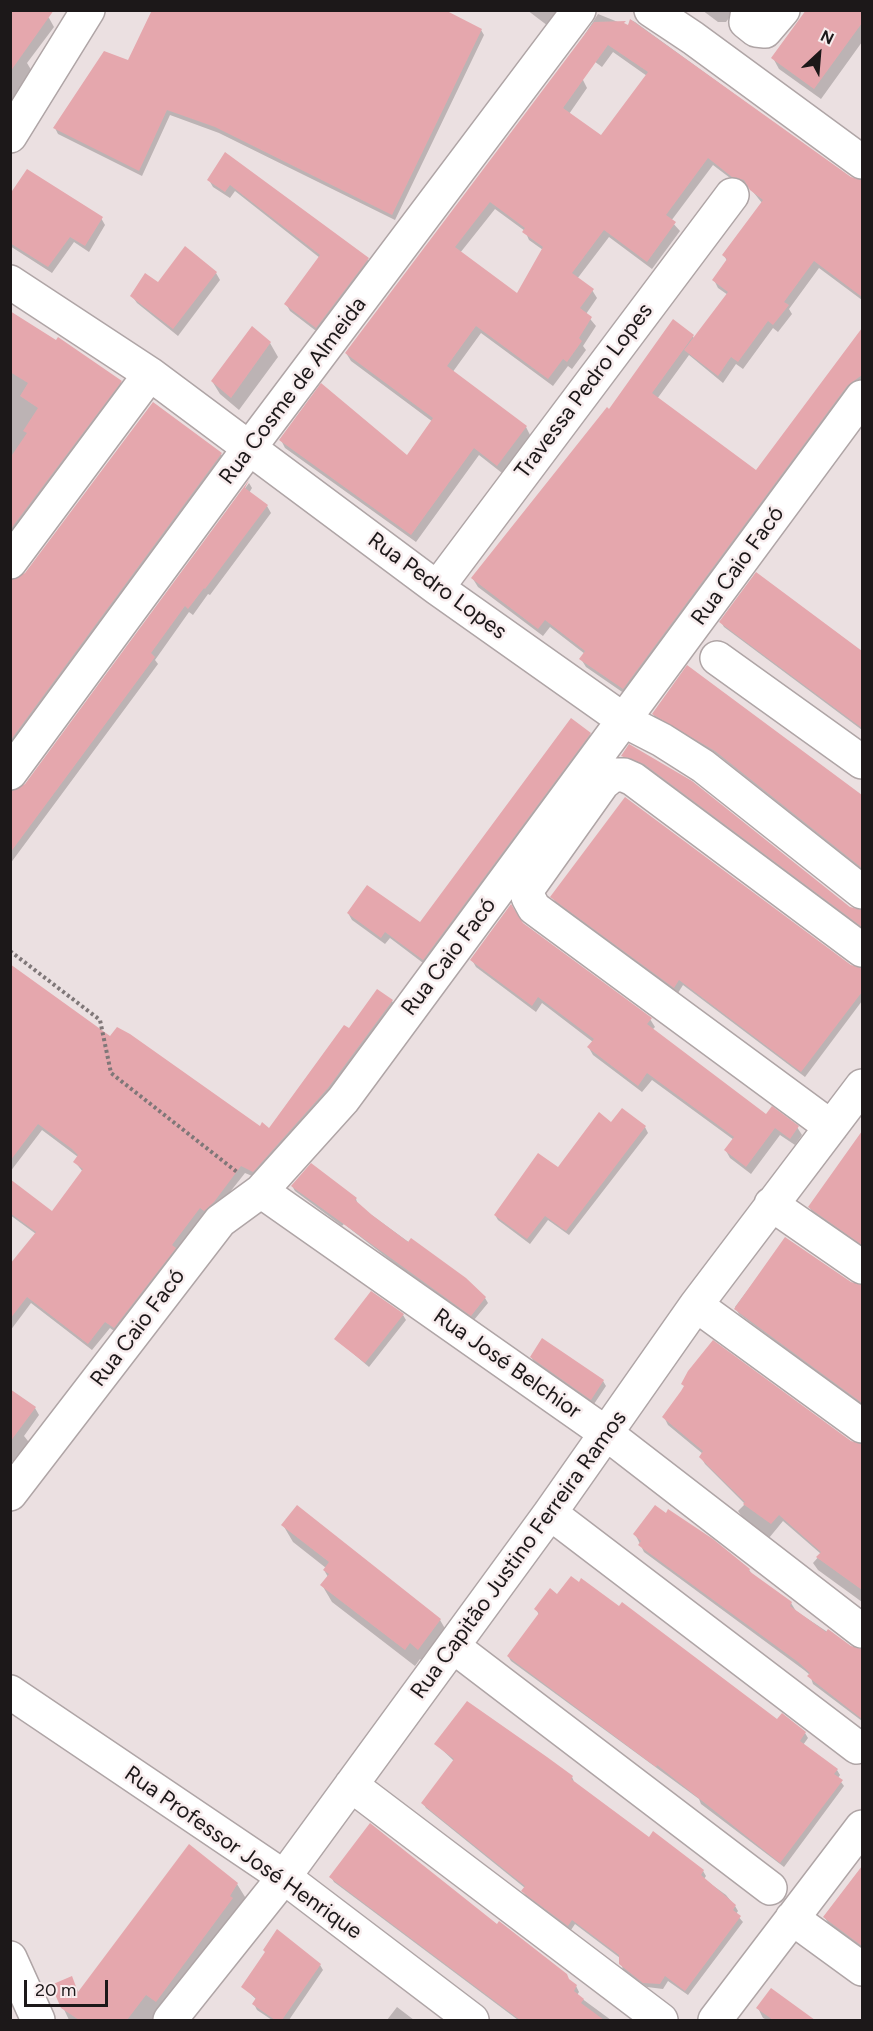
<!DOCTYPE html>
<html>
<head>
<meta charset="utf-8">
<style>
  body { margin:0 }
  #map { position:relative; width:873px; height:2031px; overflow:hidden; background:#ebe0e1; font-family:Figtree,sans-serif }
  canvas { display:block }
  .frame { position:absolute; inset:0; border:12px solid #1c1819; pointer-events:none }
  .north { position:absolute; left:789px; top:24px; width:60px; height:60px; -webkit-text-stroke:4px #f8edee; paint-order:stroke; rotate:26deg; font-size:16px; font-weight:700; line-height:24px; text-align:center; color:#1c1819 }
  .north::after { content:''; display:block; margin:auto; width:21px; height:27px; background:#1c1819; clip-path:polygon(50% 0,100% 100%,50% 72%,0 100%) }
  .scale { position:absolute; left:24px; top:1980px; width:84px; height:27px; box-sizing:border-box; border:3px solid #1c1819; border-top:0; padding-left:8px; font-size:18px; line-height:21px; white-space:nowrap; color:#1c1819; -webkit-text-stroke:4px #f8edee; paint-order:stroke }
</style>
</head>
<body>
<div id="map">
<canvas width="873" height="2031"></canvas>
<div class="frame"></div>
<div class="north">N</div>
<div class="scale">20 m</div>
</div>
<script>
const g = document.querySelector('canvas').getContext('2d');
g.lineJoin = 'round';
function paint(path, color) {
  g.fillStyle = color;
  g.fill(path, 'evenodd');
}
function shape(rows) {
  const path = new Path2D();
  for (const r of rows) {
    path.moveTo(r[0], r[1]);
    for (let i = 2; i < r.length; i += 2) path.lineTo(r[i], r[i + 1]);
  }
  return path;
}
function strokePath(path, color, width, dash) {
  g.strokeStyle = color;
  g.lineWidth = width;
  g.lineCap = dash ? 'butt' : 'round';
  g.setLineDash(dash || []);
  g.stroke(path);
}
function drawText(font, color, halo, rows, align = 'center') {
  g.font = font + ' Figtree,sans-serif';
  g.lineWidth = 5;
  g.setLineDash([]);
  g.textBaseline = 'middle';
  g.strokeStyle = halo;
  g.fillStyle = color;
  for (const [text, x, y, turn = 0] of rows) {
    g.save();
    g.translate(x, y);
    g.rotate((+turn || 0) * Math.PI / 180);
    g.textAlign = isNaN(turn) ? turn : align;
    if (halo) g.strokeText(text, 0, 0);
    g.fillText(text, 0, 0);
    g.restore();
  }
}
const shadow = shape([
  [10,10,38,10,49,18,54,27,27,63,33,73,10,107],
  [527,10,567,10,552,29],
  [702,10,735,10,726,22,718,22],
  [807,10,862,10,862,42,821,99,779,69,773,58],
  [598,14,628,26,631,20,635,22,850,178,862,182,862,300,819,268,789,309,792,314,778,332,773,328,743,369,736,364,723,383,689,355,657,399,756,472,862,330,862,387,628,696,586,667,581,659,585,654,550,627,543,636,478,587,473,579,610,411,693,336,694,339,728,295,718,288,714,280,727,261,724,255,762,203,750,188,738,184,713,165,671,221,680,231,652,269,609,237,577,279,592,290,597,298,586,314,596,326,583,346,586,350,572,369,568,366,553,386,481,333,452,373,526,427,530,435,502,473,479,455,416,542,285,448,281,440,407,457,433,422,351,361,346,353,560,69,583,80,587,88,569,114,601,137,647,76,613,52,602,67,583,53,578,45],
  [495,209,525,231,529,240,543,250,517,295,460,253],
  [481,30,484,35,395,220,219,133,170,115,142,176,58,134,55,128,128,62],
  [226,154,367,259,371,266,320,334,290,311,286,304,320,258,235,191,230,198,213,187,209,180],
  [10,197,101,218,105,225,89,252,74,242,52,273,10,246],
  [216,273,220,280,178,336,137,303,132,296,158,284],
  [10,313,121,382,125,388,10,542],
  [252,328,270,343,278,357,239,410,220,394,212,381],
  [221,454,225,461,10,753,10,582,17,581],
  [249,483,252,488,249,493,267,506,271,513,210,595,208,594,193,615,189,612,155,660,158,664,10,864,10,793,26,785],
  [756,574,862,653,862,730,724,627,721,622],
  [688,667,862,797,862,870,720,757,657,720,653,714],
  [590,734,594,740,427,966,390,938,385,944,352,920,348,913,420,924],
  [630,746,850,908,862,912,862,929,649,770,627,762,623,756],
  [552,897,862,970,862,1001,805,1077,683,985,678,993,556,903],
  [522,924,650,1019,655,1027,652,1030,767,1116,797,1127,802,1135,795,1145,780,1135,751,1174,730,1158,726,1151,734,1140,652,1080,642,1092,593,1055,589,1048,593,1042,542,1003,536,1012,476,967,472,960],
  [378,991,392,1001,396,1008,332,1095,257,1178,245,1173,118,1334,110,1328,92,1350,31,1303,10,1331,10,1267,36,1234,10,1215,10,1181,53,1213,83,1172,75,1162,78,1157,42,1130,10,1172,10,1051,110,1038,260,1128,269,1130,350,1030],
  [612,1124,645,1127,648,1133,569,1235,548,1220,530,1244,498,1220,495,1215,559,1169],
  [862,1133,862,1248,814,1214,809,1207],
  [292,1186,356,1199,358,1205,485,1298,488,1303,474,1320,399,1267,344,1224,342,1226,295,1191],
  [786,1239,851,1284,862,1287,862,1406,739,1314,735,1307],
  [403,1315,406,1320,369,1367,336,1339],
  [531,1357,603,1381,606,1386,594,1404,534,1362],
  [10,1391,35,1408,39,1415,24,1436,32,1446,18,1464,10,1460],
  [664,1417,862,1446,862,1609,862,1602,818,1570,813,1563,821,1554,783,1521,769,1538,743,1518,738,1511,745,1504,705,1464,701,1457,703,1454,668,1425],
  [283,1525,440,1620,450,1637,428,1665,420,1659,415,1666,332,1602,322,1585,328,1577,324,1570,326,1568,293,1542],
  [635,1534,749,1570,753,1575,791,1603,796,1611,850,1647,862,1651,862,1721,813,1684,810,1675,804,1670,644,1552],
  [536,1609,777,1721,782,1715,805,1733,808,1738,803,1745,837,1770,840,1775,838,1778,844,1786,784,1867,701,1804,699,1799,511,1661,508,1656,539,1615],
  [436,1744,572,1777,575,1784,649,1839,703,1871,706,1876,704,1879,726,1895,735,1906,738,1911,736,1914,743,1922,688,1995,668,1981,663,1989,647,1987,623,1970,620,1958,575,1924,571,1930,526,1896,523,1891,525,1888,426,1808,423,1803,454,1761],
  [331,1877,576,1986,579,1992,577,1995,611,2020,518,2020,334,1882],
  [855,1878,862,1884,861,1948,830,1926,825,1918],
  [237,1884,250,1905,155,2020,69,2020,53,1986,71,1978,79,1993],
  [320,1965,323,1970,289,2020,272,2020,257,2010,254,2004,257,2000,243,1987],
  [771,1990,813,2020,767,2020,763,2018,758,2008],
  [397,2007,414,2020,387,2020]
]);
const building = shape([
  [10,10,54,10,10,72],
  [152,10,445,10,482,29,392,215,215,127,167,110,139,171,53,128,104,51,128,60],
  [806,10,862,10,862,23,814,89,771,58],
  [630,19,851,177,862,180,862,297,814,261,784,302,789,305,773,325,768,321,738,362,731,357,718,376,684,350,728,292,712,280,727,259,722,255,763,200,750,190,744,180,732,177,708,158,666,215,676,222,647,262,604,230,572,273,594,289,580,308,592,317,579,338,582,341,567,362,563,359,548,379,476,326,447,366,527,426,497,466,474,448,411,535,279,440,321,383,407,455,433,418,345,353,594,22,626,21,624,23,628,25],
  [608,45,648,72,601,135,563,108],
  [490,202,525,228,522,232,543,247,517,293,455,247],
  [225,152,369,258,316,328,284,304,320,255,230,185,225,192,207,180],
  [27,169,103,217,85,246,70,237,48,267,10,243,10,194],
  [185,246,217,272,173,329,130,296,145,273,158,282],
  [10,311,56,340,58,337,122,381,10,530,10,458,27,433,23,431,38,408,20,396,28,383,10,372],
  [673,319,694,335,652,393,756,470,862,328,862,375,847,386,623,689,579,659,585,651,545,620,538,629,471,578,607,407,609,409],
  [252,326,271,342,231,398,211,381],
  [153,402,222,453,10,741,10,580,25,573],
  [249,480,245,488,268,505,205,589,204,588,188,609,185,606,151,653,155,657,10,853,10,791,25,784],
  [756,572,862,651,862,728,719,622],
  [687,665,862,795,862,868,715,751,652,714],
  [571,718,591,733,423,960,385,932,381,938,347,913,367,885,420,922],
  [629,744,692,781,850,907,862,910,862,927,644,764,621,756],
  [625,797,851,965,862,968,862,992,801,1072,679,980,674,988,550,897],
  [511,904,523,923,652,1018,647,1024,766,1114,772,1106,799,1126,790,1139,775,1128,746,1167,724,1150,734,1137,647,1073,638,1086,587,1047,594,1039,538,997,532,1006,470,960],
  [10,964,110,1036,117,1027,130,1034,260,1126,262,1122,269,1128,344,1025,349,1028,377,989,393,1000,328,1088,253,1172,241,1166,214,1202,204,1211,200,1208,172,1245,176,1248,114,1328,105,1322,88,1344,27,1297,10,1319,10,1264,36,1232,10,1213,10,1179,52,1211,83,1169,73,1162,78,1155,72,1149,38,1124,10,1161],
  [622,1108,646,1126,566,1231,545,1216,527,1239,494,1215,538,1153,558,1167,599,1112,611,1122],
  [862,1131,862,1245,808,1207],
  [311,1163,357,1198,355,1200,372,1215,408,1242,411,1238,466,1278,486,1297,471,1316,291,1186],
  [785,1237,851,1282,862,1285,862,1403,734,1309],
  [371,1291,404,1314,365,1363,334,1339],
  [542,1338,604,1380,591,1400,530,1357],
  [713,1340,851,1441,862,1444,862,1590,816,1557,821,1552,779,1515,771,1524,743,1504,745,1502,699,1457,703,1451,662,1417,681,1391,684,1386,681,1384,688,1371],
  [10,1389,36,1407,10,1442],
  [297,1505,441,1619,418,1650,410,1643,405,1650,320,1585,329,1574,323,1570,329,1562,281,1525],
  [655,1505,666,1513,668,1509,713,1539,750,1569,749,1571,792,1602,790,1606,826,1632,828,1629,851,1646,862,1649,862,1719,807,1676,810,1673,798,1662,638,1545,641,1541,633,1534],
  [571,1576,579,1582,581,1578,619,1606,622,1602,777,1719,782,1713,806,1732,800,1741,838,1769,834,1774,843,1780,780,1863,657,1765,656,1767,507,1656,539,1613,534,1609,550,1588,557,1594],
  [467,1701,547,1757,573,1776,571,1779,649,1837,653,1831,704,1870,701,1875,736,1905,733,1910,741,1916,685,1991,665,1976,660,1984,643,1983,619,1964,619,1955,572,1920,568,1926,521,1891,525,1886,421,1803,454,1759,434,1744],
  [370,1823,497,1924,499,1921,567,1974,569,1979,577,1985,574,1991,584,1999,581,2003,604,2020,520,2020,329,1877],
  [189,1844,238,1883,230,1896,233,1898,156,2002,146,1995,127,2020,79,2020,61,2008,51,1985,72,1976,78,1992],
  [862,1866,862,1946,823,1917],
  [277,1929,321,1964,282,2020,275,2020,252,2004,256,1998,241,1987,265,1952,263,1950],
  [771,1988,815,2020,773,2020,756,2008]
]);
const path = shape([
  [10,951,100,1020,111,1073,237,1172]
]);
const minor = shape([
  [651,10,693,38,862,162],
  [748,10,746,22,756,30,765,31,783,10],
  [10,136,88,10],
  [10,282,150,374,437,588,625,721,662,740,703,766,862,892],
  [10,562,150,374],
  [437,588,732,195],
  [717,658,862,762],
  [10,773,250,447,579,10],
  [831,1127,534,908,528,897,529,887,603,783,613,775,624,775,633,779,862,950],
  [261,1191,607,1434,862,1631],
  [771,1204,862,1267],
  [696,1305,862,1426],
  [10,1494,220,1221,261,1191,343,1100,862,397],
  [550,1513,857,1747],
  [454,1647,770,1888],
  [10,1692,284,1877,472,2020],
  [351,1785,661,2020],
  [792,1918,862,1969],
  [10,1958,38,2020],
  [170,2020,284,1877,550,1513,696,1305,862,1086],
  [715,2020,862,1827]
]);
const streetNames = [
  ["Rua Cosme de Almeida",293,391,-53],
  ["Travessa Pedro Lopes",584,391,-53],
  ["Rua Caio Facó",738,566,-54],
  ["Rua Pedro Lopes",437,586,36],
  ["Rua Caio Facó",449,957,-53],
  ["Rua Caio Facó",138,1328,-53],
  ["Rua José Belchior",507,1364,35],
  ["Rua Capitão Justino Ferreira Ramos",519,1555,-54],
  ["Rua Professor José Henrique",243,1853,35]
];
paint(shadow, '#0003');
paint(building, '#e5a7ad');
strokePath(minor, '#afa5a6', 36);
strokePath(path, '#7f7778', 4, [3, 3]);
strokePath(minor, '#fff', 33);
drawText('22px', '#1c1819', '#f8edee', streetNames);
</script>
</body>
</html>
